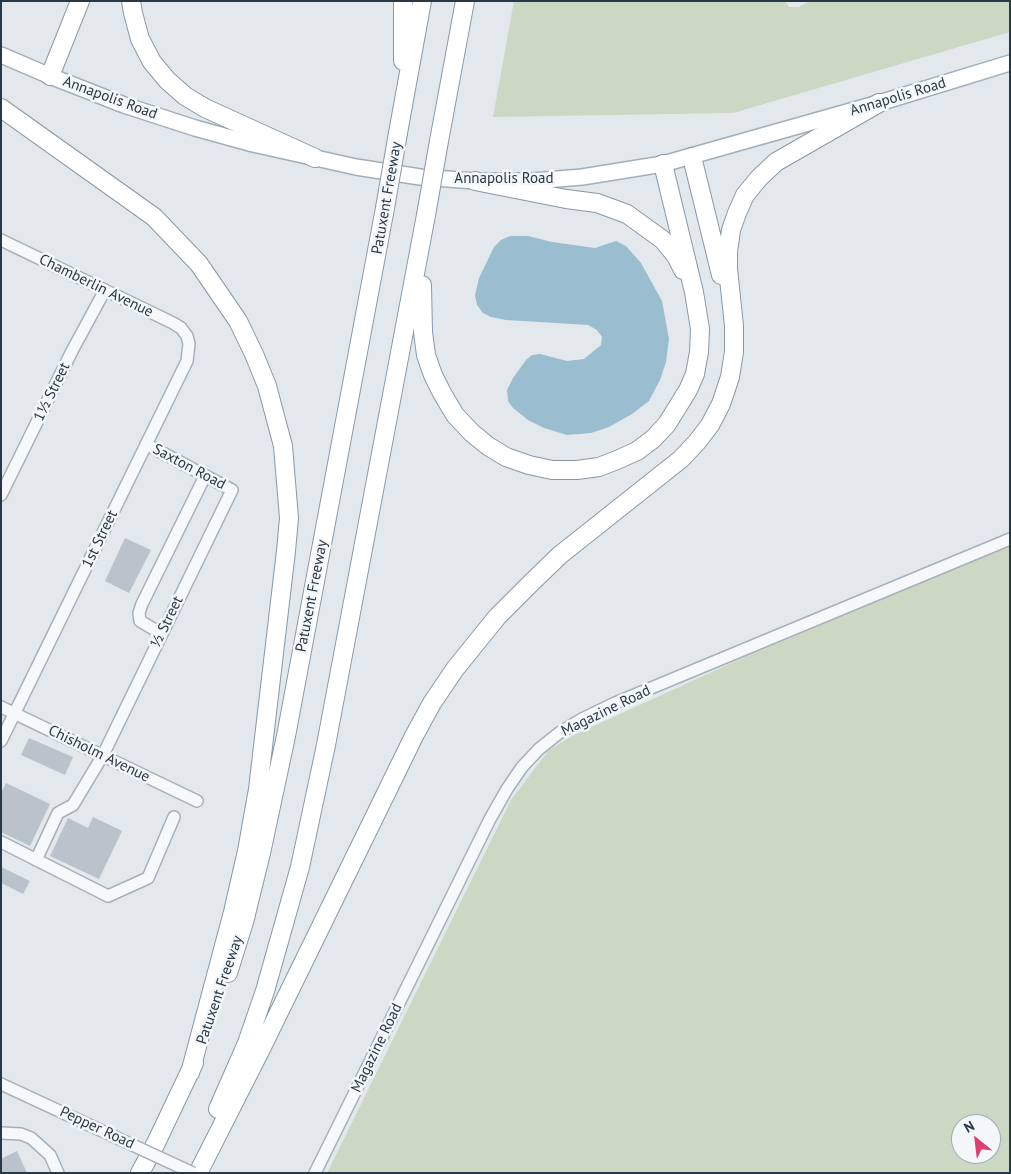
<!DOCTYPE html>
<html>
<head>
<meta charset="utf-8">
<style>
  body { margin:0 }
  #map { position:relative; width:1011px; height:1174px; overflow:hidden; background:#e3e8ed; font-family:"PT Sans",sans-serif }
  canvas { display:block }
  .frame { position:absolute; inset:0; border:2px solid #293847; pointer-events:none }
  .north { position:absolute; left:951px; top:1114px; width:50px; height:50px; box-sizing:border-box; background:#f4f7f9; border:1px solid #a3abb2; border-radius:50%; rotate:331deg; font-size:14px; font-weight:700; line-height:20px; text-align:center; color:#293847 }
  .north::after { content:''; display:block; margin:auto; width:18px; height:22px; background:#dc3e6d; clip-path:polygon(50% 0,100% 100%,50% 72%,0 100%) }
</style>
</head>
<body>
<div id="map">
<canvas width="1011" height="1174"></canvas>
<div class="frame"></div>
<div class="north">N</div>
</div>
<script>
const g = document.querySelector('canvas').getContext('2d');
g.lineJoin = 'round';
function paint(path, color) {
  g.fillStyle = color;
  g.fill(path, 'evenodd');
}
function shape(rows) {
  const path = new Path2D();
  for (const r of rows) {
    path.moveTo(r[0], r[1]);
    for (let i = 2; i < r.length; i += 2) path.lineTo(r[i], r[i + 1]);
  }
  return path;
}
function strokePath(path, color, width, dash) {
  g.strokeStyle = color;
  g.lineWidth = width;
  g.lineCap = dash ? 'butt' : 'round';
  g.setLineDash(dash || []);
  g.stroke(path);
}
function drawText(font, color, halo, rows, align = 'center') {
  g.font = font + ' "PT Sans",sans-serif';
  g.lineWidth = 5;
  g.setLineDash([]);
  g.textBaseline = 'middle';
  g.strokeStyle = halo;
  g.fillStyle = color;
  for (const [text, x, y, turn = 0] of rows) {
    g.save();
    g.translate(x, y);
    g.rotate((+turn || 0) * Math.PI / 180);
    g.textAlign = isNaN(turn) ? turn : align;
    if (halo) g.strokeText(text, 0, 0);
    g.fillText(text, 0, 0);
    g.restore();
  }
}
const green = shape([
  [514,1,785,1,789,7,799,7,810,1,1010,1,1010,32,733,113,493,117],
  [1010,546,1010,1173,327,1173,511,800,549,750,574,735,747,656],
  [961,1124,991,1124,991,1154,961,1154]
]);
const water = shape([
  [510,236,528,236,552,242,595,248,616,241,626,246,641,263,662,301,669,339,666,362,660,380,649,401,632,414,609,427,591,433,567,435,544,428,528,420,513,408,508,401,507,390,513,378,526,360,532,355,540,354,567,361,584,359,601,345,602,337,597,330,588,325,506,320,491,317,483,313,477,305,475,295,479,278,494,247,501,240]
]);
const building = shape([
  [125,538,151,550,129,593,105,581],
  [29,738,73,757,65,775,21,755],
  [6,783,50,804,30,846,1,832,1,793],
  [93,817,122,831,99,879,50,856,68,818,88,828],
  [1,867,30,881,23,894,1,883],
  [17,1151,27,1173,1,1173,1,1159]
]);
const minor = shape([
  [1,240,173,323,181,328,187,336,189,344,187,361,1,741],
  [1,495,72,351,105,290],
  [162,634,140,621,139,613,142,604,205,476],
  [1,707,197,801],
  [1,842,108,896,148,878,174,817],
  [36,860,58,813,73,805,103,755,232,490,146,444],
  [1,1084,113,1136],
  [1,1133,21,1134,31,1138,50,1155,58,1173],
  [315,1173,490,819,507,789,522,767,539,749,559,733,582,719,615,703,1010,539]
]);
const major = shape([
  [1,55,50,76,124,105,195,128,253,144,356,167,420,177,475,181,533,181,582,177,663,164,879,103,1010,63]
]);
const highway = shape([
  [131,1,133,13,140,39,152,62,167,80,185,96,205,108,315,158],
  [403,61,403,1],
  [50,76,80,1],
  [1,108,154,217,199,264,238,321,254,354,267,386,283,446,289,518,286,551,258,789,247,851,233,912,190,1073],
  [398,133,422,1],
  [439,141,465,1],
  [692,157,721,275],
  [475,181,566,199,597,203,627,214,663,240,676,256,683,270],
  [422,285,423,332,426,355,433,375,442,393,455,415,472,433,488,446,506,457,529,465,552,470,577,470,599,467,617,460,637,451,653,439,667,424,688,390,695,374,699,352,700,329,694,292,663,164],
  [228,973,244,922,261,853,286,736,385,208],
  [218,1109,247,1043,265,991,300,867,326,745,426,215],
  [140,1173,155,1145,194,1063],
  [198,1173,261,1049,414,736,432,703,455,669,497,617,531,583,560,555,681,459,697,442,710,425,721,404,730,377,734,352,734,326,728,269,728,252,731,230,737,213,745,195,759,178,776,162,879,103]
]);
const minorBridge = shape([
  [113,1136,193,1173]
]);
const highwayBridge = shape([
  [385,208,398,133],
  [426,215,439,141]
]);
const streetNames = [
  ["Annapolis Road",898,97,-17],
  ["Annapolis Road",110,98,20],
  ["Annapolis Road",504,179],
  ["Patuxent Freeway",387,198,-80],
  ["Chamberlin Avenue",96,286,26],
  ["1½ Street",52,392,-64],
  ["Saxton Road",189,467,28],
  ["1st Street",100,539,-64],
  ["Patuxent Freeway",312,596,-79],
  ["½ Street",167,622,-64],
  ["Magazine Road",606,711,-26],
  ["Chisholm Avenue",99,754,26],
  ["Patuxent Freeway",220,990,-71],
  ["Magazine Road",377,1048,-64],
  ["Pepper Road",97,1128,25]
];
paint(green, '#ccd7c4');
paint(water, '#9bbdd0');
paint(building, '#bac2cb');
strokePath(minor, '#a7b0b8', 14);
strokePath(major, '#a1afba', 18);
strokePath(highway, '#8998a5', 20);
strokePath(minor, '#f7f8fa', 11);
strokePath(major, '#fff', 15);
strokePath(highway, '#fff', 18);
strokePath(minorBridge, '#a7b0b8', 14, []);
strokePath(highwayBridge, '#8998a5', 20, []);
strokePath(minorBridge, '#f7f8fa', 11);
strokePath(highwayBridge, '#fff', 18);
drawText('15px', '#293847', '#f4f7f9', streetNames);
</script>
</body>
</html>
